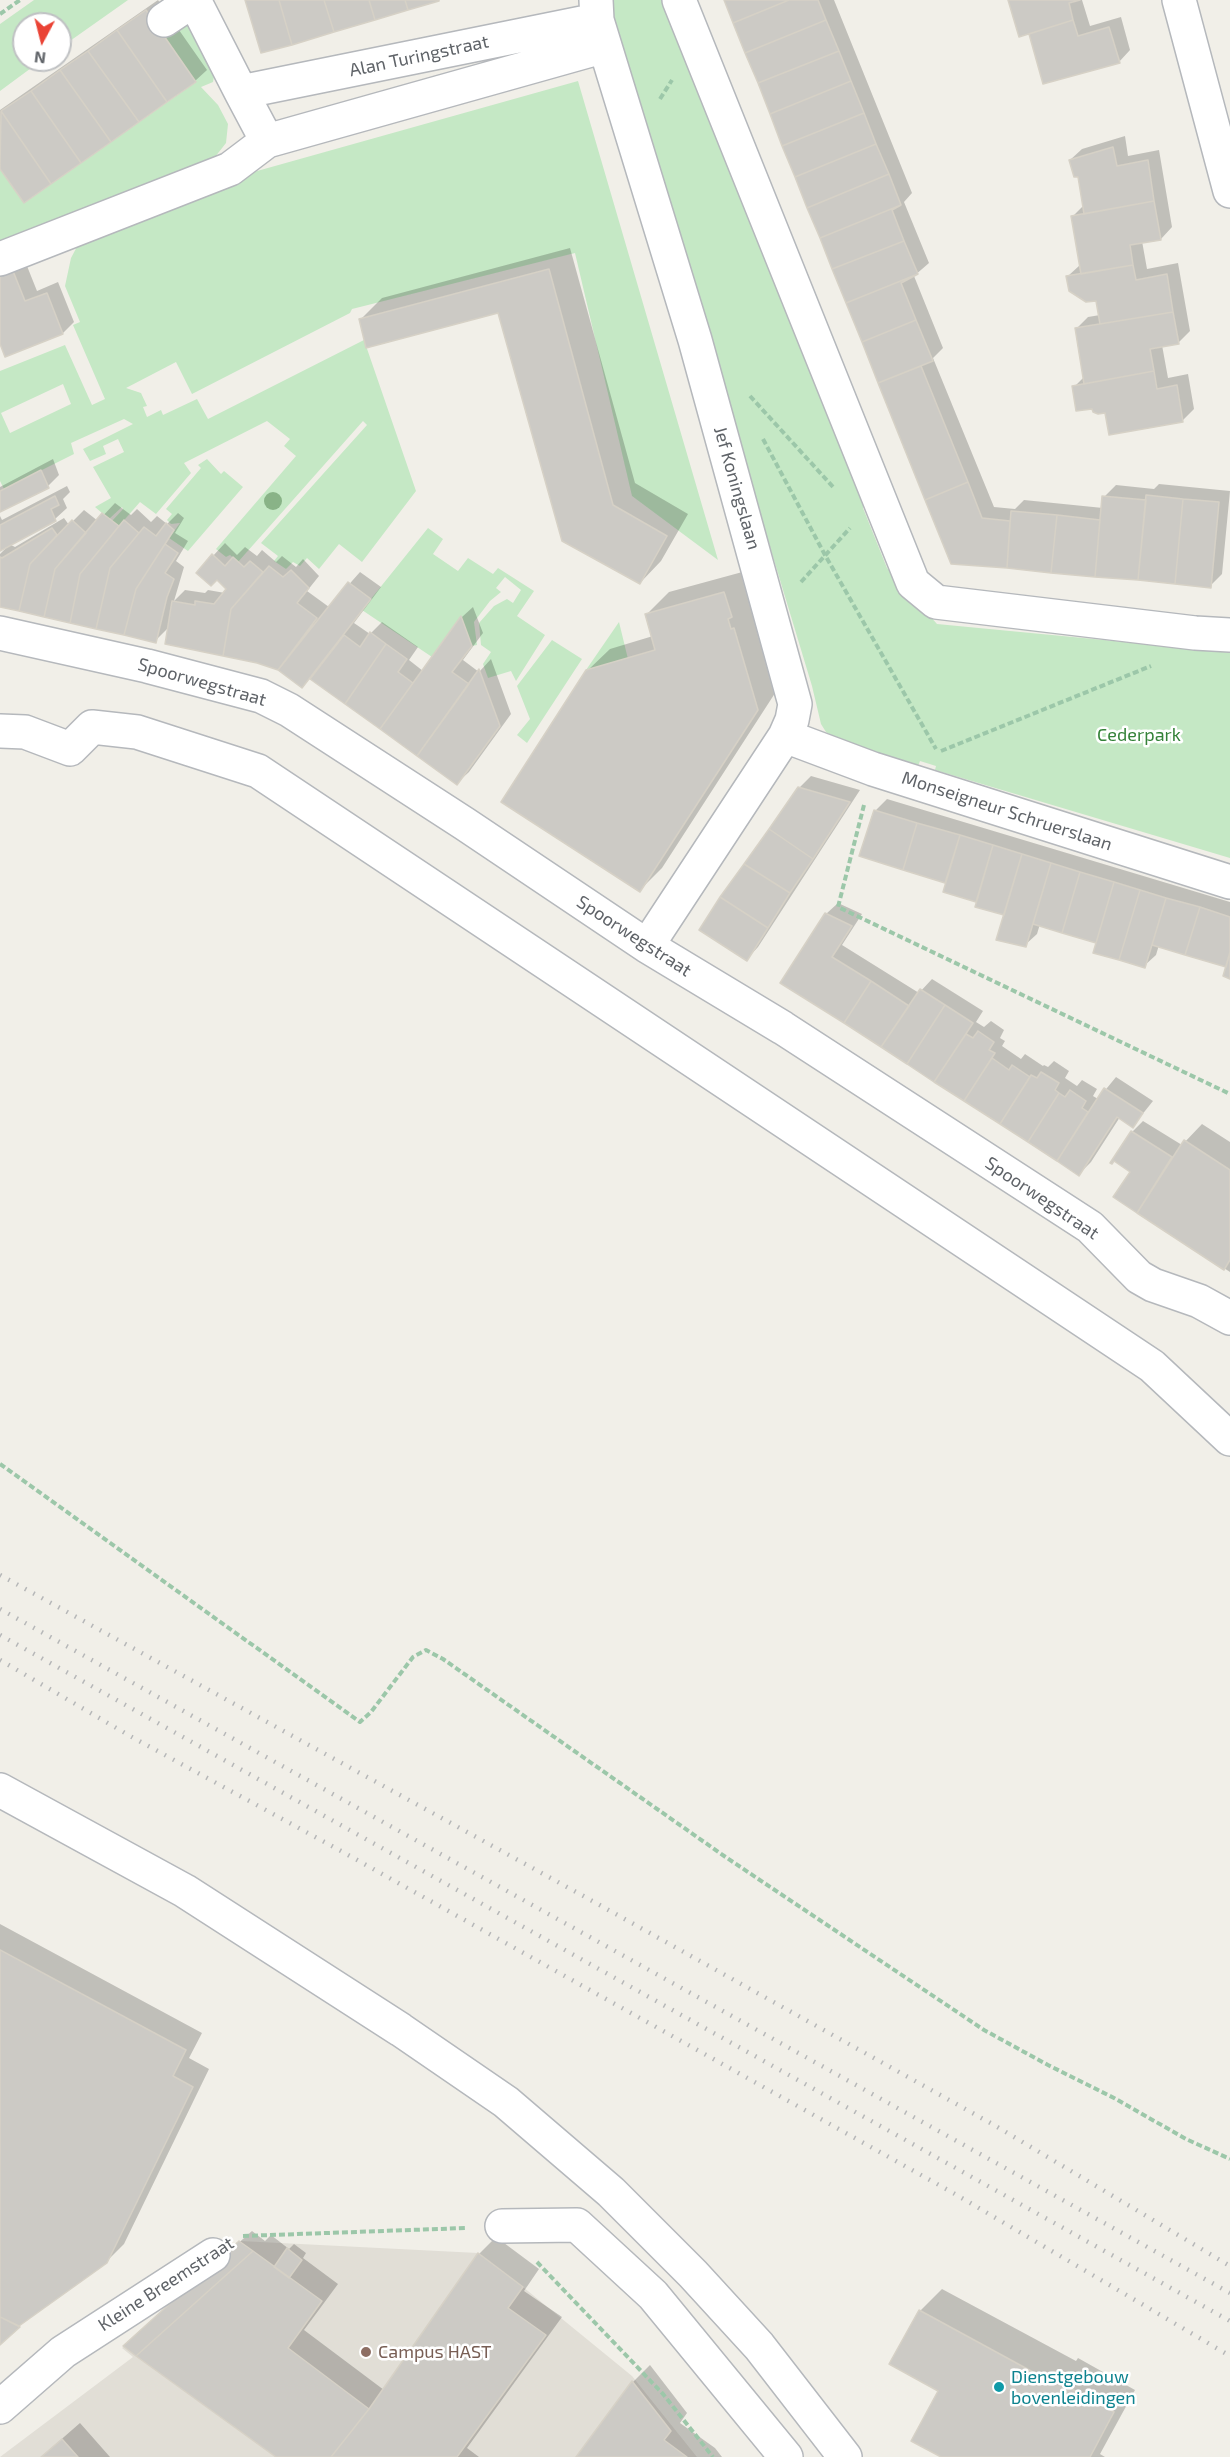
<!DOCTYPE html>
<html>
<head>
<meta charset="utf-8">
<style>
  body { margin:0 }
  #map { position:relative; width:1230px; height:2457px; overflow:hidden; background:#f1efe8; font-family:"Exo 2",sans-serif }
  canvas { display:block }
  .north { position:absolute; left:12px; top:12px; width:60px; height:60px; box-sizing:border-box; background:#fff; border:2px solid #bfc1c3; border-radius:50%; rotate:187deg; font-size:16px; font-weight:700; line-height:24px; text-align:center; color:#5f6368 }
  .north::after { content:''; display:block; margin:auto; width:21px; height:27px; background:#ea4335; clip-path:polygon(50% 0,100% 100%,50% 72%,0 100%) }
</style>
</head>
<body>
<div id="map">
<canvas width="1230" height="2457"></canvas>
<div class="north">N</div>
</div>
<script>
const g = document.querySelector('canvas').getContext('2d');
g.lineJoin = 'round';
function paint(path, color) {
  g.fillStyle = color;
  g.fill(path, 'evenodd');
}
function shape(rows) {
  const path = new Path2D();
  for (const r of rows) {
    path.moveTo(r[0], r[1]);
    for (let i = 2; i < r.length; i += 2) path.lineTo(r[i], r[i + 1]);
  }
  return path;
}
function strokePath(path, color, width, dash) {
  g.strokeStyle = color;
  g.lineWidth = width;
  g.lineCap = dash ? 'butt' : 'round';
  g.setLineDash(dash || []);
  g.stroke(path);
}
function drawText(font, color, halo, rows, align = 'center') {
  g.font = font + ' "Exo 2",sans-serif';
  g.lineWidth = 5;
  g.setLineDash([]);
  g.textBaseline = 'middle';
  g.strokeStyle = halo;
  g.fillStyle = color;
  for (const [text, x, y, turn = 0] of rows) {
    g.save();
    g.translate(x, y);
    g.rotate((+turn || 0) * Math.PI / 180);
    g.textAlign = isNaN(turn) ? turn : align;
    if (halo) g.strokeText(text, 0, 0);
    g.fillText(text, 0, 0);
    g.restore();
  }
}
const education = shape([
  [241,2241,478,2253,523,2287,632,2376,697,2457,0,2457,133,2357,122,2348]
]);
const green = shape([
  [34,0,128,0,60,48,60,24,24,24,24,60,42,60,0,91,0,24],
  [605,0,661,0,864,506,863,508,887,568,937,624,1177,647,1230,649,1230,858,935,770,936,766,920,761,918,766,835,738,826,732,821,724,812,686],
  [185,25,192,27,214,76,213,82,201,87,218,105,228,124,226,143,215,157,0,248,0,169,24,203,196,82,164,36],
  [578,81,718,560,632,496,575,253,352,309,350,313,192,394,176,362,126,388,141,393,147,406,143,407,147,417,161,410,163,415,197,399,208,419,364,340,416,491,362,562,339,544,319,569,307,558,300,566,293,562,286,569,274,561,278,556,261,543,367,425,363,421,238,562,230,555,226,557,216,549,296,456,284,446,290,439,267,421,184,463,191,473,156,514,140,502,119,526,112,521,123,509,122,507,109,519,95,507,111,498,93,467,124,452,118,439,103,446,106,454,90,461,83,449,133,424,124,419,71,443,74,454,4,489,0,481,0,371,65,345,92,405,105,399,73,325,80,322,65,286,71,258,80,241,250,173],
  [63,384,71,404,10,433,1,413],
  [207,459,221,474,224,471,243,487,188,551,169,538,180,523,171,524,167,520,172,514,166,509,201,468,198,465],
  [428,528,443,539,433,554,458,571,468,558,493,574,498,568,534,591,517,616,545,635,516,681,511,671,488,678,483,664,491,652,481,645,479,623,494,606,507,599,513,603,521,590,505,577,496,588,501,592,490,601,474,622,477,645,472,646,461,617,432,657,362,610],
  [619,622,628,659,586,670],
  [552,640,582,659,527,743,517,735,530,719,517,686]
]);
const shadow = shape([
  [158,0,207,70,195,81,24,201,0,166,0,110],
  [726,0,834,0,912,193,904,202,929,263,914,276,943,348,933,358,994,507,1015,509,1024,500,1103,508,1104,497,1116,485,1154,489,1159,484,1230,491,1222,574,1210,586,952,563],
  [1009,0,1082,0,1090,26,1121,17,1130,50,1119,62,1044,83,1030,32],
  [1125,136,1128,156,1159,150,1172,227,1161,239,1142,241,1147,269,1178,263,1190,331,1178,343,1162,345,1168,378,1188,374,1194,409,1182,421,1106,411,1094,407,1074,387,1085,376,1077,328,1088,317,1100,315,1097,299,1068,276,1080,265,1073,216,1084,205,1079,175,1070,160,1082,149],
  [570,248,635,483,688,514,661,561,640,583,499,311,360,320,382,298],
  [23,256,37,291,58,282,74,322,63,333,0,340,0,265],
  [53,459,59,475,48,486,0,510,0,487],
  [67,486,70,492,63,499,67,508,55,519,9,544,15,547,64,518,69,525,84,510,98,521,115,503,131,515,137,509,151,522,157,516,167,524,178,513,184,518,175,533,188,541,176,561,184,567,174,601,185,590,205,593,208,590,225,593,228,589,217,578,198,572,225,543,237,555,245,547,257,556,262,550,276,562,282,556,296,567,303,559,319,576,307,591,329,607,360,572,381,587,354,623,370,634,382,622,418,647,409,660,423,671,462,617,473,607,483,633,463,660,479,672,491,659,511,714,469,772,457,783,311,677,302,686,279,669,169,627,155,641,0,605,0,554,9,545,0,549,0,516,2,520],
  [746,571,779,687,662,868,640,890,587,671,610,649,653,636,647,614,669,592],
  [811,776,860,790,758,947,747,959,799,788],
  [887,799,1230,902,1230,977,1227,966,1159,945,1156,955,1144,966,1098,942,1040,924,1037,934,1025,945,1006,914,978,901,945,891,947,882,861,855,876,810],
  [838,903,862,914,842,945,919,993,932,979,983,1011,976,1022,984,1027,991,1021,1004,1030,1000,1038,1005,1041,1002,1046,1021,1059,1025,1054,1043,1066,1044,1065,1048,1067,1054,1061,1069,1071,1065,1078,1077,1086,1082,1080,1097,1089,1093,1096,1098,1099,1116,1077,1153,1101,1133,1126,1120,1117,1091,1162,1079,1174,782,982,826,914],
  [1143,1121,1182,1145,1202,1124,1230,1142,1230,1272,1116,1197,1132,1172,1132,1132],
  [0,1924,202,2033,189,2058,209,2069,124,2244,106,2262,18,2325,0,2342],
  [252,2231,265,2241,271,2235,289,2249,294,2244,306,2253,303,2258,338,2284,304,2330,384,2390,479,2254,496,2237,539,2269,524,2291,562,2317,467,2448,479,2457,278,2457,136,2334],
  [942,2289,1076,2361,1078,2358,1135,2390,1100,2454,1105,2457,944,2457,940,2390,891,2363,920,2311],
  [650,2365,687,2413,680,2423,715,2448,722,2457,578,2457,633,2382],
  [80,2423,110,2457,41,2457]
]);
const building = shape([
  [245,0,279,0,292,45,261,53,245,0],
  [279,0,324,0,334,32,292,45,279,0],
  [324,0,369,0,375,20,334,32,324,0],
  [369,0,405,0,408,10,375,20,369,0],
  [405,0,439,0,439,1,408,10,405,0],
  [724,0,789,0,733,23,724,0],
  [789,0,818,0,826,20,745,53,733,23,789,0],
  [1008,0,1080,0,1069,3,1073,20,1019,37,1008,0],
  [146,10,196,82,167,102,117,30,146,10],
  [826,20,839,51,758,83,745,53,826,20],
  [1073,20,1078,36,1109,27,1120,63,1043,84,1029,34,1073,20],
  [117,30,167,102,139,122,88,51,117,30],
  [88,51,139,122,111,142,60,70,88,51],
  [839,51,851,81,770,114,758,83,839,51],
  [60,70,111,142,81,163,31,91,60,70],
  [851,81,864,113,782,146,770,114,851,81],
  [31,91,81,163,51,184,1,111,31,91],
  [1,111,51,184,24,203,0,169,1,111],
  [864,113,876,144,795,177,782,146,864,113],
  [876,144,889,174,807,208,795,177,876,144],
  [1113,147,1117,166,1148,160,1154,201,1084,214,1078,177,1074,177,1069,160,1113,147],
  [889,174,901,205,820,238,807,208,889,174],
  [1154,201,1161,240,1130,245,1133,265,1081,274,1071,216,1154,201],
  [901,205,892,210,904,241,832,269,820,238,901,205],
  [904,241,918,274,846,303,832,269,904,241],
  [1133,265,1136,280,1167,274,1173,312,1100,324,1096,301,1086,302,1069,291,1066,276,1133,265],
  [11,266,25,301,47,293,63,334,5,357,0,344,0,271,11,266],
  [549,269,613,505,667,536,640,584,562,541,498,313,366,348,359,319,549,269],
  [918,274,901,283,916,320,862,342,846,303,918,274],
  [1173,312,1179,344,1150,349,1154,371,1084,384,1075,328,1173,312],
  [916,320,933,361,878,383,862,342,916,320],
  [921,366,968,482,925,500,878,383,921,366],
  [1154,371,1157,389,1177,385,1183,422,1109,435,1105,413,1098,414,1093,412,1092,409,1076,411,1072,386,1154,371],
  [41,470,49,488,0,512,0,491,41,470],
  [968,482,982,518,1010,521,1007,568,951,564,925,500,968,482],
  [1146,495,1183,499,1175,584,1138,580,1146,495],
  [55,496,59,505,51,509,56,521,0,551,0,525,55,496],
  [1102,496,1146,500,1138,580,1095,577,1102,496],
  [1183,499,1219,502,1211,588,1175,584,1183,499],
  [1011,511,1057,515,1051,573,1007,568,1011,511],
  [102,513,119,526,80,574,70,623,44,617,55,569,102,513],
  [1057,515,1100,520,1095,577,1051,573,1057,515],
  [72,520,86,533,55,569,44,617,19,611,30,564,72,520],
  [124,520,139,533,110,568,96,629,70,623,80,574,124,520],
  [166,523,174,530,136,589,124,635,96,629,110,568,144,527,156,536,166,523],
  [52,528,57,535,30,564,19,611,0,607,0,557,2,558,52,528],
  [165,544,178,553,165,573,174,579,167,597,156,643,124,635,136,589,165,544],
  [212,554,225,566,233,557,244,567,250,561,263,572,231,609,223,656,165,644,172,601,195,605,195,601,214,604,226,589,217,580,211,586,196,573,212,554],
  [269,566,283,577,291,570,309,588,297,603,317,618,278,670,257,663,223,656,231,609,269,566],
  [348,582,371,599,302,688,278,670,348,582],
  [724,592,732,617,728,619,731,629,734,628,758,710,640,892,501,802,586,670,655,650,645,614,724,592],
  [461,616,472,646,452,672,469,684,417,756,380,729,461,616],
  [370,632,386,644,345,704,310,679,344,635,360,647,370,632],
  [386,644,407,659,398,672,413,683,380,729,345,704,386,644],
  [479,669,500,726,457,785,417,756,479,669],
  [798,787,850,802,813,859,769,829,798,787],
  [874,810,917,823,903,870,859,856,874,810],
  [917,823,960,835,945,883,903,870,917,823],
  [769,829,813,859,790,893,744,864,769,829],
  [960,835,993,845,976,902,943,892,960,835],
  [993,845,1022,854,1004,915,975,907,993,845],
  [1022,854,1051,863,1026,947,996,940,1022,854],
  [1051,863,1080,872,1062,933,1033,924,1051,863],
  [744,864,790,893,768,928,720,897,744,864],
  [1080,872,1114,882,1096,943,1062,933,1080,872],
  [1114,882,1140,890,1119,960,1093,953,1114,882],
  [1140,890,1166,898,1145,968,1119,960,1140,890],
  [720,897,768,928,747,961,699,930,720,897],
  [1166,898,1200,907,1185,955,1152,945,1166,898],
  [1200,907,1230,917,1230,952,1226,967,1185,955,1200,907],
  [825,913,852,926,832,957,871,981,844,1023,780,983,825,913],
  [1230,952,1230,979,1223,976,1230,952],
  [871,981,909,1006,881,1047,844,1023,871,981],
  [920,989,945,1005,907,1064,881,1047,920,989],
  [945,1005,973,1023,934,1082,907,1064,945,1005],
  [978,1031,994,1042,989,1050,995,1053,964,1101,934,1082,966,1034,973,1038,978,1031],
  [992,1058,1009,1070,1012,1065,1030,1077,1000,1124,964,1101,992,1058],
  [1041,1072,1059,1083,1055,1090,1059,1093,1028,1142,1000,1124,1031,1075,1037,1078,1041,1072],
  [1104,1088,1143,1113,1133,1128,1117,1117,1079,1176,1057,1161,1104,1088],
  [1070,1090,1086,1101,1082,1108,1088,1112,1057,1161,1028,1142,1059,1093,1065,1097,1070,1090],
  [1131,1131,1172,1157,1137,1213,1113,1197,1130,1172,1114,1161,1112,1164,1110,1163,1131,1131],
  [1184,1140,1230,1170,1230,1260,1224,1270,1137,1213,1184,1140],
  [0,1950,186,2050,173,2076,193,2087,107,2263,19,2326,0,2317,0,1950],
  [239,2241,253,2251,136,2356,123,2346,239,2241],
  [287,2248,302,2260,289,2278,274,2267,287,2248],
  [253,2251,322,2301,288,2348,369,2409,331,2457,276,2457,136,2356,253,2251],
  [478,2253,523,2287,508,2308,546,2335,457,2457,331,2457,369,2409,478,2253],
  [919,2310,1053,2383,1055,2380,1114,2412,1090,2457,941,2457,911,2441,938,2391,889,2364,919,2310],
  [0,2317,20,2327,0,2345,0,2317],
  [632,2381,671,2431,664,2440,687,2457,576,2457,632,2381],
  [62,2439,78,2457,41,2457,62,2439]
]);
const path = shape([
  [0,14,20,0],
  [660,99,672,80],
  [750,396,834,488],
  [763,439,825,555,936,749],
  [801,582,850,528],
  [941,751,1151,666],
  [864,805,838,907,1230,1094],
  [0,1464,360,1722,371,1712,413,1657,426,1650,443,1659,727,1858,984,2030,1048,2065,1114,2098,1186,2139,1230,2159],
  [243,2236,466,2228],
  [537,2262,663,2394,713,2457]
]);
const minor = shape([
  [194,0,241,92],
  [596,0,597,20,695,340,795,704,792,720,785,736,647,946],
  [679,0,913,583,936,602,1195,633,1230,635],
  [1179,0,1230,191],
  [164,20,194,0],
  [597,20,241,92,267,141,605,46],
  [0,259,230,169,267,141],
  [0,633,147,666,261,696,289,710,465,824,647,946,783,1028,1090,1227,1139,1277,1153,1285,1199,1301,1230,1318],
  [0,731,25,732,70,749,92,727,137,732,258,771,1152,1366,1230,1439],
  [785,736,873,769,1230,882],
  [0,1790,185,1891,401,2030,506,2102,611,2192,693,2274,759,2346,845,2457],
  [502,2226,577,2225,653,2295,786,2457],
  [0,2407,63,2352,213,2255]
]);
const rail = shape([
  [0,1575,587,1898,994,2125,1230,2266],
  [0,1609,1230,2293],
  [0,1635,1230,2321],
  [0,1660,130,1736,341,1851,955,2194,1230,2356]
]);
const trees = [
  [273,501]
];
const markers = [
  [366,2352,6,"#8d6e63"],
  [999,2387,6,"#0f9aa8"]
];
const streetNames = [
  ["Alan Turingstraat",419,56,-12],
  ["Jef Koningslaan",737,488,74],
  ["Spoorwegstraat",202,682,16],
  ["Monseigneur Schruerslaan",1007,811,18],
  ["Spoorwegstraat",634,936,33],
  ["Spoorwegstraat",1042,1198,34],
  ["Kleine Breemstraat",166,2284,-33]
];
const parkNames = [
  ["Cederpark",1139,735]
];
const educationNames = [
  ["Campus HAST",378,2352]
];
const cultureNames = [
  ["Dienstgebouw",1011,2377],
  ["bovenleidingen",1011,2398]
];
paint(education, '#e1ded6');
paint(green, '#c5e8c5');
paint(shadow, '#0003');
paint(building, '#cccac5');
strokePath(building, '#d6d1c6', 1.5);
strokePath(minor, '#b5b8bc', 36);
strokePath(path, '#9cc7a9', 4, [6, 3]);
strokePath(minor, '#fff', 33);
strokePath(rail, '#b6b7b8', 4.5, [1.5, 8]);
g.fillStyle = '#89b387';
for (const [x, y] of trees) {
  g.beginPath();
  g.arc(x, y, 9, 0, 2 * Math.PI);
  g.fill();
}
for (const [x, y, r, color] of markers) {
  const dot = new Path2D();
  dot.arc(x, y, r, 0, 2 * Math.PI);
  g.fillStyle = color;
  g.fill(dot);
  strokePath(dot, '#fff', 2);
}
drawText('18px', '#5f6368', '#fff', streetNames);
drawText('18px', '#348238', '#fff', parkNames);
drawText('18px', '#785e54', '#fff', educationNames, 'left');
drawText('18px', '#0d838f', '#fff', cultureNames, 'left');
</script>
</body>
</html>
